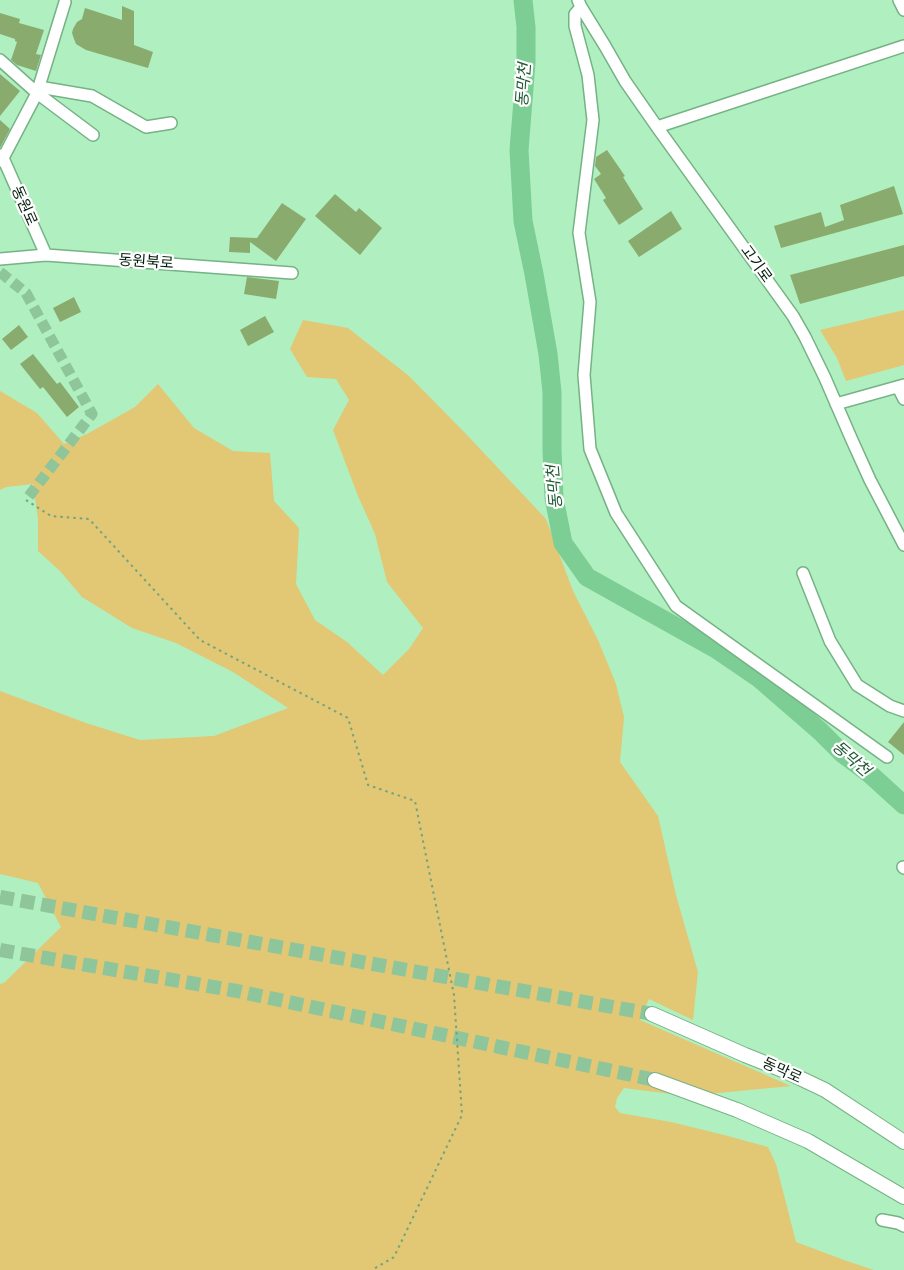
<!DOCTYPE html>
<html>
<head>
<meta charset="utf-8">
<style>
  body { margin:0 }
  canvas { display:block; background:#b0efbf }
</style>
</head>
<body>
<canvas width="904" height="1270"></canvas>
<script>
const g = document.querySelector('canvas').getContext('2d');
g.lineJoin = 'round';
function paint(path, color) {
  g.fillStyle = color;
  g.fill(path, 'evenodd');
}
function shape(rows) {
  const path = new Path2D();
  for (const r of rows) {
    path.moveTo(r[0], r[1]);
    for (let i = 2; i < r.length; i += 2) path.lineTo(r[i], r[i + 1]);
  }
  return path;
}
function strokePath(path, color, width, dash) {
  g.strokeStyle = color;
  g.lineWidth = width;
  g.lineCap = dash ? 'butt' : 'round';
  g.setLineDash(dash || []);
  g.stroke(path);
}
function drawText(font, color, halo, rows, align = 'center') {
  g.font = font + ' Figtree,"Noto Sans KR",sans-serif';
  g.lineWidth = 4.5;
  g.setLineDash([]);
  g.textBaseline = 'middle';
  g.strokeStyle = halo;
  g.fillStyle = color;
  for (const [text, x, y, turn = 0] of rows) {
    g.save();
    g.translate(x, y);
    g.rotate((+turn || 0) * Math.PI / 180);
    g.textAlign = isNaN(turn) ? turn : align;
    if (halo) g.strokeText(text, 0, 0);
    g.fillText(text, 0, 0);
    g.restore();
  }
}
const green = shape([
  [904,310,904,365,846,381,837,358,820,330],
  [303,320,348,328,409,376,466,434,546,519,573,591,598,640,616,684,624,717,620,762,658,816,676,895,698,972,693,1020,649,999,640,1020,791,1086,687,1096,624,1088,617,1098,615,1107,620,1113,671,1122,728,1136,768,1147,776,1164,796,1242,844,1260,874,1270,0,1270,0,984,4,983,61,927,38,883,0,874,0,691,86,723,140,740,214,736,288,708,233,672,176,643,132,628,82,597,60,571,38,551,38,519,33,484,6,487,0,490,0,391,37,413,64,444,87,434,135,407,158,384,194,428,233,451,270,453,274,501,299,528,296,584,315,620,347,642,383,675,409,649,423,628,387,582,375,534,358,496,333,430,349,400,336,379,307,377,290,349]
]);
const river = shape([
  [523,0,526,27,526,63,519,150,523,221,534,274,548,354,552,392,552,450,554,498,563,543,587,577,716,649,760,679,820,731,843,754,871,775,904,805]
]);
const building = shape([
  [122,6,134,11,134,45,153,52,148,68,86,50,76,44,74,39,72,33,73,29,77,22,82,19,85,8,122,20],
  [0,13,20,19,19,23,44,30,36,54,41,55,36,71,17,65,11,60,17,42,15,41,15,39,0,34],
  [0,74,20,91,0,116],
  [0,120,10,129,0,148],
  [607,150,625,176,623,177,643,209,619,225,603,200,606,198,594,179,601,174,595,166,596,157],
  [894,186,903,214,781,248,774,226,821,212,825,227,844,220,840,205],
  [335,194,356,212,359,208,382,228,360,255,315,216],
  [282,203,306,219,276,261,250,242,250,253,229,252,230,237,257,238],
  [671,211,682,229,639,257,628,241],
  [904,245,904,276,800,304,790,275],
  [247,277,279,281,276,299,244,294],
  [74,297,81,312,60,322,53,308],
  [265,316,274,332,248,346,240,330],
  [19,325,28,337,11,350,2,339],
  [33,354,57,384,60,382,79,407,67,417,43,387,40,389,20,364],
  [904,722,904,755,888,742]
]);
const minorTunnel = shape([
  [0,272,26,293,92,414,26,500]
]);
const majorTunnel = shape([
  [0,897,652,1014],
  [0,950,237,991,655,1080]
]);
const path = shape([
  [26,500,51,516,89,519,200,640,348,718,368,785,415,801,454,995,462,1115,394,1257,372,1270]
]);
const minor = shape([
  [578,0,581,7,605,46,625,81,657,127,793,316,805,337,825,378,851,438,870,480,904,545],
  [899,0,904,10],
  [581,7,575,14,575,26,588,75,593,120,579,233,590,302,584,375,590,449,616,513,676,606,887,757],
  [0,60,37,93,93,135],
  [39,87,92,96,146,127,171,123],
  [657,127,904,46],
  [0,155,3,158,46,255],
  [0,161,3,158,37,93,65,2],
  [0,259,46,255,292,273],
  [898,387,904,399],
  [836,404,904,385],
  [803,573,830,641,857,685,890,706,904,711],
  [903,867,904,868],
  [882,1220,898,1223,904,1226]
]);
const major = shape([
  [652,1014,745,1055,785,1071,825,1090,904,1142],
  [655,1080,737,1110,808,1141,904,1197]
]);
const streetNames = [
  ["동원로",24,206,66],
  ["동원북로",146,262,4],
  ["고기로",756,264,54],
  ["동막로",782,1071,24]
];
const waterNames = [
  ["동막천",524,85,-86],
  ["동막천",555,487,-95],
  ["동막천",851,759,41]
];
paint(green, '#e2c775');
strokePath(river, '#7dce94', 19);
paint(building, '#8aab6e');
strokePath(minorTunnel, '#8ec59b', 11, [11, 5.5]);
strokePath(majorTunnel, '#8ec59b', 14, [14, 7]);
strokePath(minor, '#75b285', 14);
strokePath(major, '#75b285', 16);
strokePath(path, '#72a47f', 2, [2.5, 4]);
strokePath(minor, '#fff', 11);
strokePath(major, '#fff', 14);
drawText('15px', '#041d0c', '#fefefe', streetNames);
drawText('italic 16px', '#1f5933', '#fefefe', waterNames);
</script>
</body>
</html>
